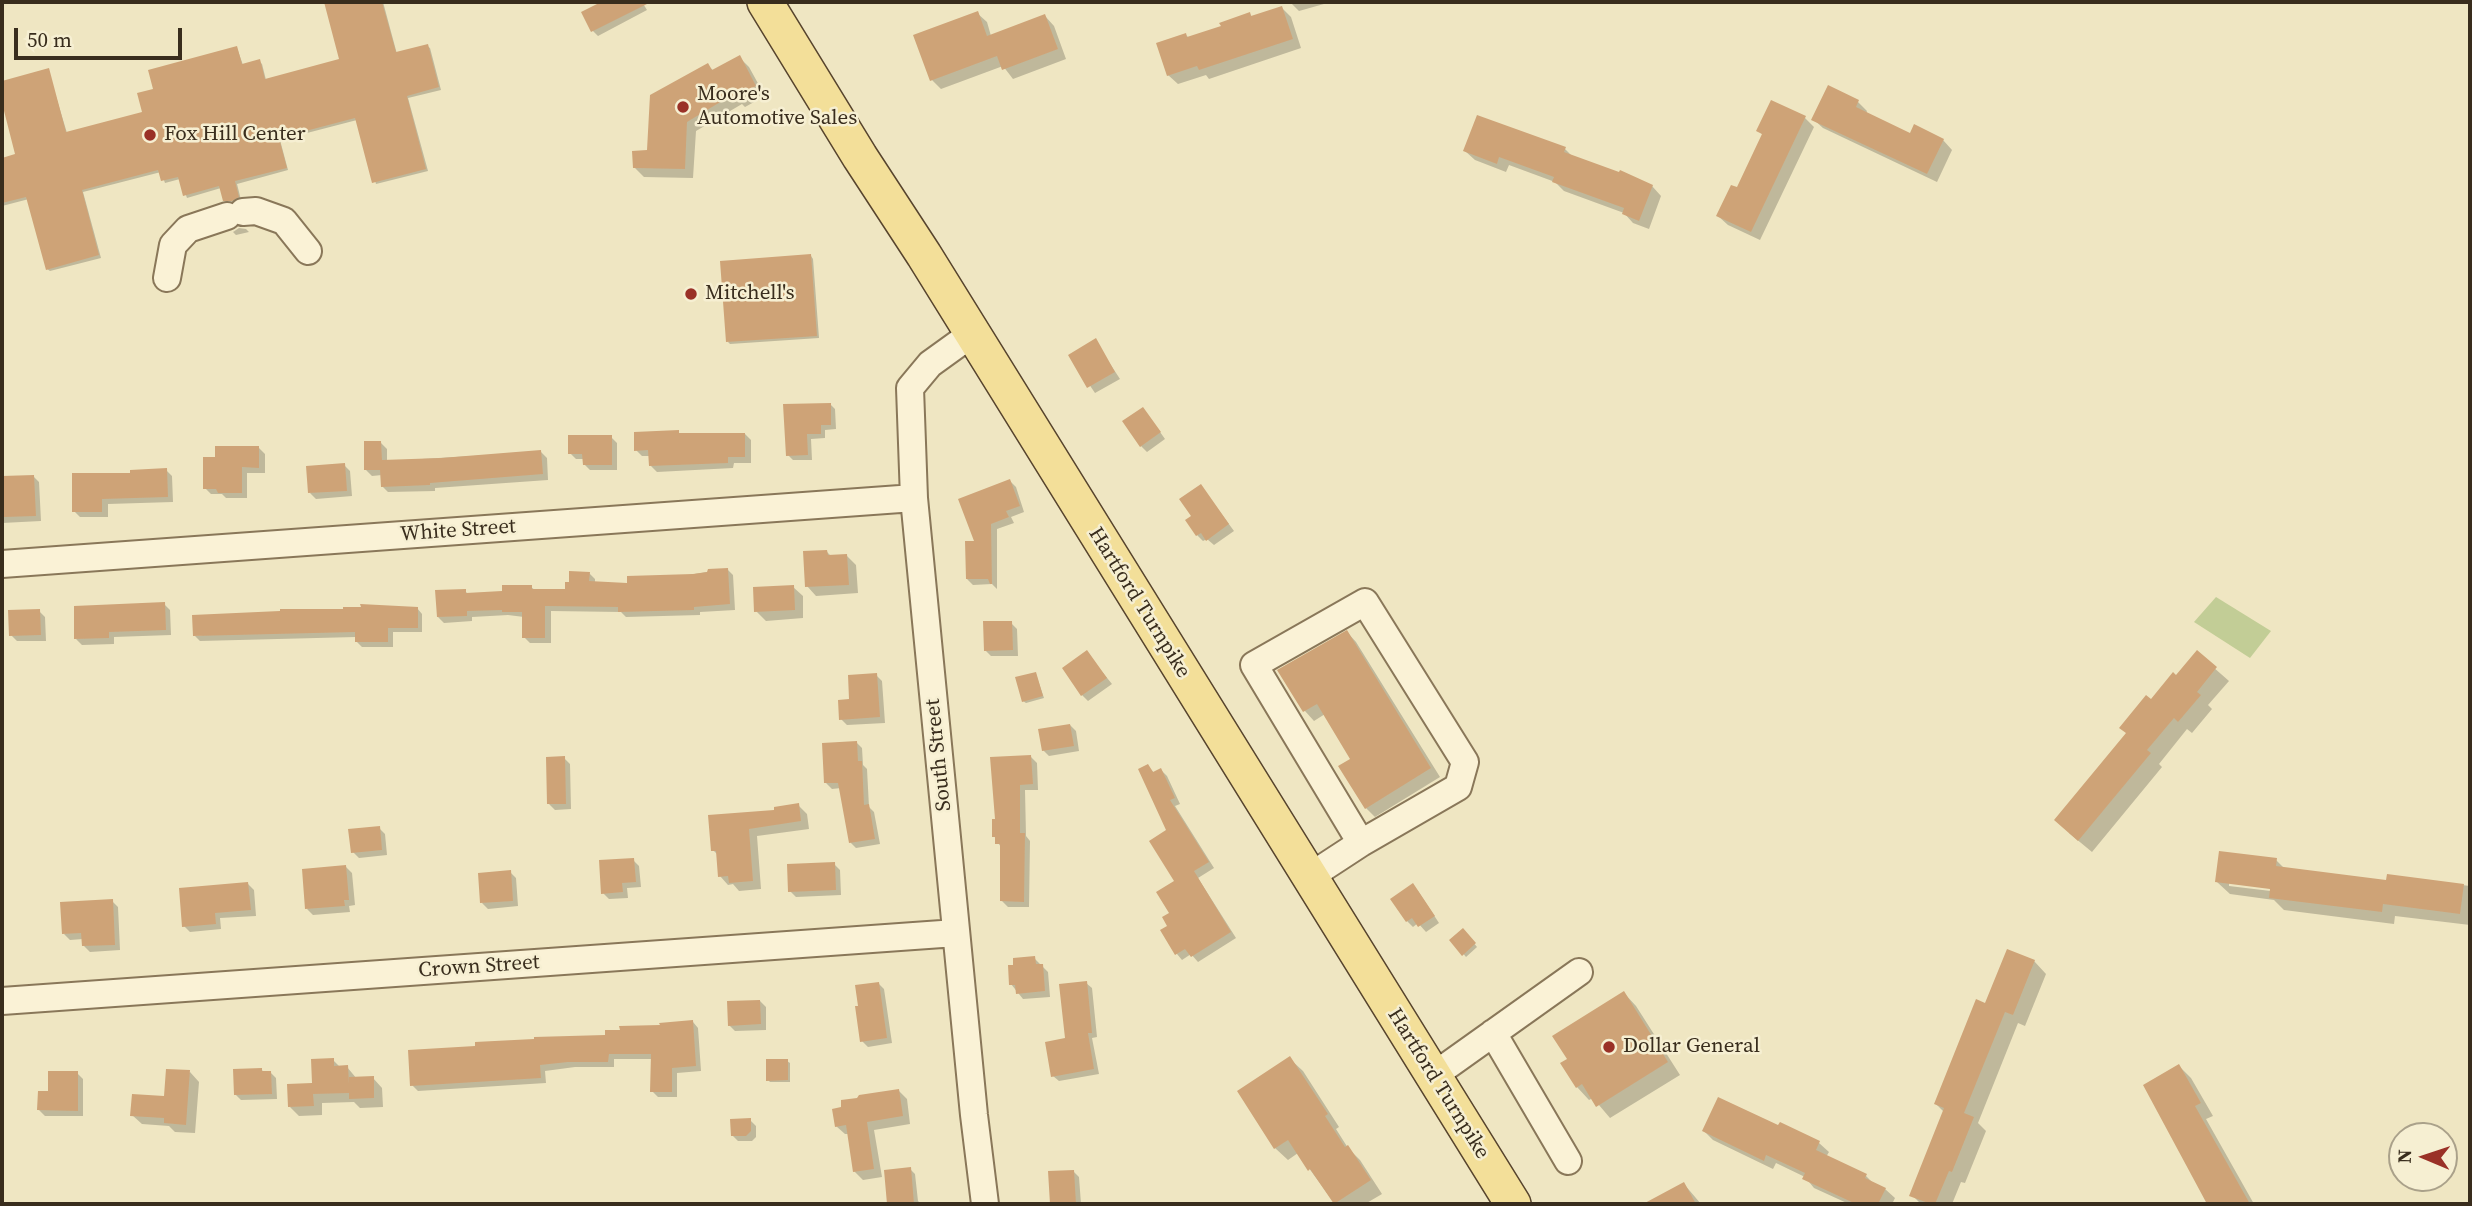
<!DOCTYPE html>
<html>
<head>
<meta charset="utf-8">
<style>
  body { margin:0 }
  #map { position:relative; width:2472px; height:1206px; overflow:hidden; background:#efe6c2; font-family:"Source Serif 4",serif }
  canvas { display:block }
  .frame { position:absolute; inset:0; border:4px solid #392d1d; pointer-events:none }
  .north { position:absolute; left:2388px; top:1122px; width:70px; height:70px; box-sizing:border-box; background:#f6efd2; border:2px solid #aaa18a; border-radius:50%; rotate:272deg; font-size:19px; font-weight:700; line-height:28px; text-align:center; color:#392d1d }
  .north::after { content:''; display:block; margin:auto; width:24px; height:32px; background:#9a3127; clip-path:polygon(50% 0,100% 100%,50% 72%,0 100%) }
  .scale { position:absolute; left:14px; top:28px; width:168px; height:32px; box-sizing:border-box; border:4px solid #392d1d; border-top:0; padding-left:9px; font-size:21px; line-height:24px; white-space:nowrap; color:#392d1d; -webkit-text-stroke:5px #f6efd2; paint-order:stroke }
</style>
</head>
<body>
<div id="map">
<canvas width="2472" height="1206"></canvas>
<div class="frame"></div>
<div class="north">N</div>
<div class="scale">50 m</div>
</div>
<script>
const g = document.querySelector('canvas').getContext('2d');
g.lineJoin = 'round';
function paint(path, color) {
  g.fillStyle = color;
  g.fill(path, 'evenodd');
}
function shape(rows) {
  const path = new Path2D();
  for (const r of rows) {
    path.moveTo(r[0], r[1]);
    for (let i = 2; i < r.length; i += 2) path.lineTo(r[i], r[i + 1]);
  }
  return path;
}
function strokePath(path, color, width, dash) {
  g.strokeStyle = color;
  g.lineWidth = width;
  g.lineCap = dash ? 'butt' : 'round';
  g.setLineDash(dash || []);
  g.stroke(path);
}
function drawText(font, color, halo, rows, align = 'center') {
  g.font = font + ' "Source Serif 4",serif';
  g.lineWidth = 5;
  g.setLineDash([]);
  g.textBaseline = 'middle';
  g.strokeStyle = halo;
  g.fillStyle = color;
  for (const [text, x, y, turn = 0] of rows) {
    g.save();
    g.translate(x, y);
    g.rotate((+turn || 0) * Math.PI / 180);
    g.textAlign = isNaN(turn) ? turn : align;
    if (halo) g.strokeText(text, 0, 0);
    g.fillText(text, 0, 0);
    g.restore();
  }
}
const green = shape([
  [2216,597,2271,631,2250,658,2194,622]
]);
const shadow = shape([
  [326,2,383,2,397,54,427,46,430,48,441,90,408,98,428,171,376,184,357,120,280,140,288,170,237,184,241,200,235,203,227,203,224,200,221,188,187,198,180,179,165,183,161,172,83,192,101,258,50,271,47,269,29,199,2,206,2,160,18,155,2,96,2,83,48,70,67,133,144,113,155,90,237,48,243,65,259,61,262,64,266,80,341,60],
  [605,2,642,2,647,10,598,36,592,30,583,12],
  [1290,2,1331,2,1299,11],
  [1282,8,1291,17,1301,48,1209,79,1206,75,1178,84,1168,75,1186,35,1189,38,1223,27,1250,14,1253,18],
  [977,13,987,22,991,36,1045,16,1054,26,1066,59,1013,79,1003,66,941,89,932,80],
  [739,57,749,67,765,96,745,107,742,104,696,131,693,178,644,177,635,168,648,152,707,65,714,71],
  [1858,102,1867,111,1866,114,1911,136,1943,140,1952,150,1937,182,1823,128,1813,119],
  [1805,118,1814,127,1760,240,1728,225,1718,216,1738,190,1763,135,1759,131],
  [1565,149,1573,157,1652,186,1661,196,1649,229,1633,223,1624,213,1564,191,1555,182,1509,165,1506,172,1475,160,1465,151],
  [239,228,246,229,249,232,236,235,233,232],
  [811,256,813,259,819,338,730,344,728,342],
  [1095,341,1120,379,1095,393,1070,356],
  [830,404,835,409,836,429,825,430,825,438,811,439,812,460,793,460,788,455],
  [1148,415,1165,439,1147,452,1141,446],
  [678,432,681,435,745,434,751,440,751,463,734,463,733,468,657,472,651,466,650,456,642,456,636,450],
  [611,437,617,443,617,470,590,470,584,464,584,459,576,459,570,453],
  [381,443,387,449,387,461,541,452,547,458,548,480,435,488,435,491,388,492,382,486,382,475,372,476,366,470],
  [259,448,265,454,265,473,247,473,247,498,226,498,222,494,211,494,205,488,217,459],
  [344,465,350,471,352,496,316,499,310,493],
  [166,470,172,476,173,502,108,504,108,517,80,517,74,511,132,474],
  [34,477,39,482,41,521,2,523,2,490],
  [1010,481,1016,487,1024,512,1011,517,1014,523,997,529,997,589,992,584,973,585,967,579,976,543],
  [1201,486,1234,531,1214,545,1207,539,1203,541,1197,535,1194,516],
  [827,552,832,557,847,556,856,565,858,593,816,596,807,586],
  [727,569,733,575,735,610,700,612,700,615,626,617,621,612,551,611,551,643,530,643,524,637,524,617,508,615,472,617,472,621,444,623,438,617,465,591,469,595,504,593,531,587,536,591,567,591,589,573,595,579,595,583,629,584],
  [793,587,803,596,803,618,766,621,756,611],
  [164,604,170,610,171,635,114,637,114,644,82,645,76,639],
  [417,608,422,614,422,632,393,632,393,647,362,647,356,641,356,637,200,641,195,636],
  [39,611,45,617,46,641,17,641,11,635],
  [1011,623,1017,629,1018,656,991,656,985,650],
  [1347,632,1356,642,1440,777,1375,817,1366,808,1353,759,1325,714,1314,721,1305,711,1280,671],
  [1087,653,1112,684,1088,701,1082,695],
  [2197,653,2229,681,2208,705,2212,709,2192,733,2187,729,2159,764,2162,767,2092,852,2069,833,2151,702,2177,677],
  [1036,674,1044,698,1026,703,1023,701],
  [876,675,882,681,885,723,847,725,841,719,851,701],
  [1070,725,1076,731,1079,751,1049,756,1043,750],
  [856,742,862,748,863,765,867,769,869,807,874,812,880,844,856,848,850,842,841,788,832,789,826,783],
  [1031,757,1037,763,1038,790,1025,790,1026,836,1030,841,1029,907,1008,907,1002,901,1002,849,994,836],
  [564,758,570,764,571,809,555,810,549,804],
  [1148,766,1154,773,1161,770,1167,776,1180,804,1175,806,1214,868,1198,878,1236,938,1198,962,1191,954,1182,960,1177,954,1169,926,1176,881,1168,831],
  [798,805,807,814,809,829,757,836,761,889,739,891,733,884,728,885,720,876,718,855,713,850,776,812],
  [379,828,385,834,387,855,359,858,353,852],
  [633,860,639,866,641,887,627,888,628,898,609,899,603,893],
  [2276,860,2285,869,2387,882,2388,876,2470,886,2470,925,2395,916,2394,924,2284,910,2274,900,2230,894,2217,882],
  [2229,882,2279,889,2279,892,2229,886],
  [834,864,840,870,841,895,796,897,790,891],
  [346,867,352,873,355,905,349,906,350,912,313,915,307,909],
  [510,872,516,878,518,906,488,909,482,903],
  [248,884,254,890,256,916,220,918,221,929,190,932,184,926],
  [1418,891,1439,923,1426,932,1418,923,1413,927,1407,921],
  [112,901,118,907,120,950,90,952,84,946,83,939,70,940,64,934],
  [1463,930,1477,947,1466,957,1452,940],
  [1034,958,1048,972,1050,997,1023,999,1011,984],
  [2034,961,2046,974,2025,1026,2018,1023,1978,1123,1986,1131,1965,1183,1961,1182,1952,1204,1921,1204,1912,1195,1944,1112,1936,1104,1986,1005],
  [878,983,884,989,892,1043,868,1047,862,1041],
  [1086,983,1092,988,1097,1037,1092,1038,1099,1074,1059,1081,1053,1076],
  [1624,993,1636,1006,1680,1075,1610,1118,1593,1098,1589,1100,1577,1087,1569,1059],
  [760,1001,766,1007,766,1030,735,1031,729,1025],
  [693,1022,698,1028,701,1071,677,1073,677,1097,658,1097,652,1091,652,1059,614,1059,614,1067,575,1067,545,1071,546,1083,418,1091,412,1085,606,1037],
  [1290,1059,1303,1071,1339,1127,1336,1129,1348,1148,1360,1160,1382,1194,1365,1204,1335,1204,1298,1153,1288,1160,1275,1148],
  [333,1060,340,1067,347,1067,357,1079,373,1078,382,1088,383,1107,360,1108,354,1102,322,1103,322,1115,299,1116,290,1107,314,1085],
  [787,1061,790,1063,790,1082,770,1082,768,1080],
  [2179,1066,2191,1078,2213,1116,2206,1119,2254,1204,2210,1204,2145,1086],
  [262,1070,264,1073,270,1072,276,1078,277,1099,241,1100,235,1094],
  [190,1072,199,1082,195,1133,175,1132,169,1126,142,1124,132,1115,165,1098],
  [77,1073,83,1079,83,1116,45,1116,39,1110,50,1093],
  [898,1090,907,1099,910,1124,874,1130,882,1177,863,1180,854,1171,849,1134,845,1134,836,1126],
  [750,1120,756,1126,756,1137,752,1141,738,1141,732,1135],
  [1779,1128,1819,1143,1829,1152,1826,1157,1866,1176,1874,1184,1885,1189,1895,1198,1892,1204,1849,1204,1814,1188,1805,1177,1776,1163,1773,1169,1713,1140,1704,1131],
  [910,1169,915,1174,918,1201,921,1204,889,1204,886,1172],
  [1073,1171,1079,1177,1081,1204,1051,1204,1050,1173],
  [1684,1184,1701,1204,1661,1204,1658,1198]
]);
const building = shape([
  [324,2,382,2,396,52,428,44,439,87,407,96,426,169,372,183,355,118,279,138,287,168,235,181,239,197,232,201,223,201,219,186,183,196,178,177,161,181,158,170,82,190,99,255,46,270,26,197,2,203,2,158,15,154,2,103,2,81,49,68,66,132,142,112,137,93,153,89,148,70,237,46,242,64,260,59,265,79,339,59],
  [601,2,651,2,591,32,581,12],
  [1282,6,1293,39,1199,70,1197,66,1167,76,1156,43,1186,33,1187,37,1221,26,1219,23,1250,12,1251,16],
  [978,11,987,36,1045,14,1058,49,1002,70,997,56,930,81,913,35],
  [740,55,756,86,734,99,732,95,687,122,685,169,633,168,632,151,647,150,650,95,708,63,712,70],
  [1828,85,1859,100,1856,107,1910,133,1914,124,1944,139,1927,174,1811,120],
  [1771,100,1806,116,1751,232,1716,216,1731,185,1737,187,1762,134,1756,131],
  [1477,115,1566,147,1564,152,1619,172,1620,170,1653,185,1639,221,1622,214,1624,208,1552,182,1554,177,1499,157,1497,164,1463,151],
  [811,254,817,336,726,342,720,261],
  [1096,338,1115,372,1087,388,1068,355],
  [831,403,831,425,821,425,821,434,807,434,808,455,786,456,783,404],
  [1143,407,1161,432,1140,447,1122,421],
  [679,430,679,433,745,433,745,457,728,457,728,463,649,466,648,450,634,451,634,432],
  [568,435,612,435,612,465,583,465,582,454,568,454],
  [364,441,381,441,382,460,441,458,541,450,543,474,430,483,430,485,381,487,380,470,364,470],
  [215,446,259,446,259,468,242,467,242,493,218,493,216,489,203,489,203,457,215,457],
  [345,463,347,491,308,493,306,466],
  [167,468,168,497,102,499,102,512,72,512,72,473,130,473,130,470],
  [34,475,36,516,4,517,2,476],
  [1010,479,1020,506,1006,511,1009,517,991,524,992,584,990,584,988,579,966,579,965,541,974,541,958,499],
  [1201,484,1229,524,1206,541,1201,533,1196,536,1185,520,1191,516,1179,499],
  [827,550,828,555,847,554,849,585,805,587,803,551],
  [728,568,730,604,694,607,694,610,618,612,618,607,545,606,545,638,522,638,522,612,502,612,502,610,467,611,467,616,437,617,435,590,466,589,466,593,502,591,502,585,532,585,532,589,565,589,565,582,569,582,569,571,590,572,589,581,627,583,627,576,693,574,707,572,708,569],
  [794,585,795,610,754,612,753,587],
  [165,602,166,630,109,632,109,638,74,639,74,606],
  [360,604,418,607,418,628,388,628,388,642,355,642,355,632,193,636,192,615,280,611,280,609,343,609,343,607,361,607],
  [40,609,41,635,9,636,8,610],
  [983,621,1012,621,1013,650,984,651],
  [1347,630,1431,768,1365,809,1338,766,1350,759,1317,704,1303,712,1277,670],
  [1087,650,1107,678,1081,696,1062,668],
  [2197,650,2217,667,2197,692,2201,695,2178,722,2174,718,2147,750,2151,753,2078,841,2054,820,2126,733,2119,728,2146,695,2151,699,2173,672,2176,675],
  [1036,672,1043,696,1022,702,1015,677],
  [877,673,880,717,839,720,838,700,849,699,848,675],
  [1070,724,1074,746,1042,751,1038,729],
  [857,741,858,761,862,761,864,805,869,804,875,839,849,843,838,783,824,783,822,743],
  [1031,755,1033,784,1020,785,1020,833,1025,833,1024,902,1000,901,1000,844,995,844,995,837,992,837,992,819,995,819,990,757],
  [565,756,566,804,547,804,546,757],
  [1148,764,1153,772,1161,768,1175,798,1170,800,1209,862,1194,871,1231,932,1191,957,1185,949,1175,955,1160,930,1167,926,1162,917,1169,913,1156,892,1174,881,1149,841,1166,830,1138,769],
  [799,803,801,821,749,829,753,881,729,883,728,876,718,877,716,851,711,851,708,815,774,810,774,807],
  [380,826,382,850,351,853,348,829],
  [2219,851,2277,858,2276,866,2386,880,2387,874,2464,884,2460,914,2383,904,2382,912,2269,898,2270,889,2215,882],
  [634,858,636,882,622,883,623,892,601,894,599,860],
  [835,862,836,890,788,892,787,864],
  [346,865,349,900,344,900,345,906,305,909,302,869],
  [511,870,513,901,480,903,478,873],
  [248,882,251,910,215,913,216,924,182,927,179,888],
  [1413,883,1435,916,1418,927,1412,918,1406,922,1390,899],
  [113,899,115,945,82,946,81,933,62,934,60,902],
  [1463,928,1476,943,1462,956,1449,940],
  [2007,949,2035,960,2013,1015,2005,1012,1964,1113,1974,1117,1952,1172,1949,1171,1935,1204,1931,1204,1909,1196,1944,1108,1934,1104,1976,999,1985,1003],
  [1035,956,1036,964,1043,964,1045,991,1016,994,1015,985,1009,985,1008,965,1013,965,1013,958],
  [1087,981,1092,1033,1088,1033,1094,1069,1051,1077,1045,1042,1065,1038,1059,984],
  [879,982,887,1038,860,1042,855,1006,858,1006,855,985],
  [1624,991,1668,1062,1596,1107,1582,1084,1576,1088,1560,1063,1567,1059,1552,1036],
  [760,1000,761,1024,728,1026,727,1001],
  [693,1020,696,1066,672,1068,672,1092,650,1092,651,1054,609,1054,608,1062,568,1062,540,1065,541,1078,410,1086,408,1050,475,1046,475,1042,534,1039,534,1037,605,1035,605,1030,620,1030,619,1026,660,1025,659,1023],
  [1290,1056,1328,1114,1325,1116,1345,1147,1348,1145,1371,1180,1334,1204,1310,1169,1308,1171,1288,1140,1274,1149,1237,1091],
  [334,1058,334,1066,348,1065,349,1084,349,1077,374,1076,374,1098,349,1099,349,1093,313,1094,314,1106,288,1107,287,1084,312,1083,311,1059],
  [766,1059,788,1059,788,1080,766,1081],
  [2179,1064,2201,1103,2195,1106,2250,1204,2207,1204,2143,1085],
  [262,1068,262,1071,271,1071,272,1094,234,1095,233,1069],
  [166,1069,190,1070,186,1125,164,1123,164,1118,130,1116,132,1094,164,1096],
  [48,1071,78,1071,78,1111,37,1110,38,1091,48,1091],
  [899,1089,903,1116,867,1122,874,1169,853,1172,846,1125,835,1127,832,1109,841,1107,841,1100,857,1098,859,1095],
  [1718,1097,1778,1125,1780,1122,1820,1141,1816,1150,1867,1174,1865,1178,1886,1188,1878,1204,1856,1204,1802,1179,1805,1173,1766,1155,1764,1161,1702,1131],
  [751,1118,751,1131,746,1136,731,1136,730,1119],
  [911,1167,914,1204,887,1204,884,1170],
  [1074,1170,1076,1204,1050,1204,1048,1171],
  [1684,1182,1696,1204,1643,1204]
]);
const minor = shape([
  [243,212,256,211,284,221,308,251],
  [167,278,173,245,188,229,227,216],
  [973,333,930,364,910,388,914,498,974,1115,985,1204],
  [2,564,914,498],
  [1309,877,1361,843,1458,787,1465,762,1365,602,1254,665,1361,843],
  [2,1001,956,933],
  [1493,1033,1568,1161],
  [1433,1076,1579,972]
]);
const major = shape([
  [765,2,860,157,924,255,1513,1204]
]);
const markers = [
  [683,107,7,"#9a3127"],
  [150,135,7,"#9a3127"],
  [691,294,7,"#9a3127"],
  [1609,1047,7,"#9a3127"]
];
const poiNames = [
  ["Moore's",697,95],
  ["Automotive Sales",697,119],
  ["Fox Hill Center",164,135],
  ["Mitchell's",705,294],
  ["Dollar General",1623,1047]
];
const streetNames = [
  ["White Street",458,531,-4],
  ["Hartford Turnpike",1139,603,58],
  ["South Street",939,755,-96],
  ["Crown Street",479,967,-4],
  ["Hartford Turnpike",1438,1084,58]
];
paint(green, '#c2cd96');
paint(shadow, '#0003');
paint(building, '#cea377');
strokePath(minor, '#897759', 30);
strokePath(major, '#57442d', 38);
strokePath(minor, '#faf2d6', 26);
strokePath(major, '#f3df99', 35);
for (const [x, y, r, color] of markers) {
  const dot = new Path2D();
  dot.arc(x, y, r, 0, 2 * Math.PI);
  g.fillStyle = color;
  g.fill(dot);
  strokePath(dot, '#f6efd2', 2.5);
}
drawText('21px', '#392d1d', '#f6efd2', poiNames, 'left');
drawText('21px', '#392d1d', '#f6efd2', streetNames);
</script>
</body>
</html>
